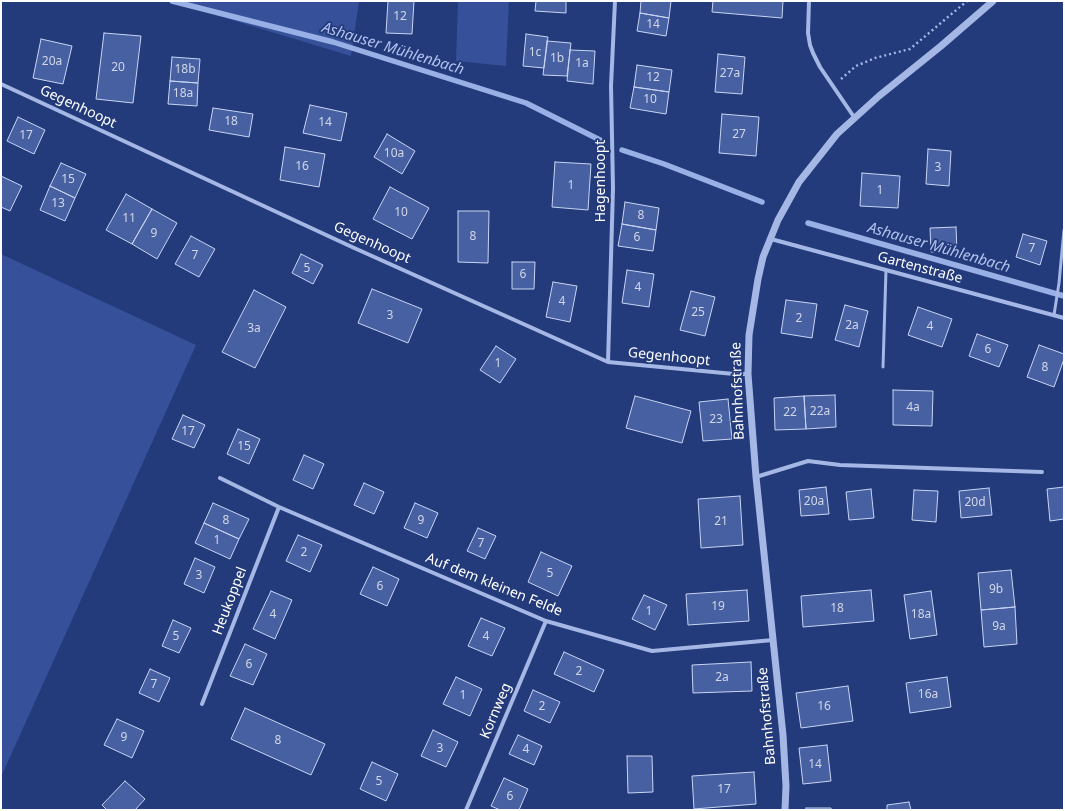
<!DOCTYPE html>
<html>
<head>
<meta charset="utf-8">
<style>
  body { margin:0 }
  #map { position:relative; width:1065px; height:811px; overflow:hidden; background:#233a7b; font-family:"Noto Sans",sans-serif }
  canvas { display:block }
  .frame { position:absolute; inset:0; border:2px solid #fff; pointer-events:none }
</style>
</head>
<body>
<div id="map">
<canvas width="1065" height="811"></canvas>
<div class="frame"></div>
</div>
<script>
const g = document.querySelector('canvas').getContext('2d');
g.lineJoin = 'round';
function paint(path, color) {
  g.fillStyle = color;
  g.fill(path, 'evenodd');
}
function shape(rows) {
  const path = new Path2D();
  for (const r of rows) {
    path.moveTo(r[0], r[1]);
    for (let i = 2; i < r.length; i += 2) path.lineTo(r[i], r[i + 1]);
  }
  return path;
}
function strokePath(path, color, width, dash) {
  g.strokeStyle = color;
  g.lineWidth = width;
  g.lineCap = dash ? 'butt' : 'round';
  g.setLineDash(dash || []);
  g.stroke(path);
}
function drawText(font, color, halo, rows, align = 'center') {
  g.font = font + ' "Noto Sans",sans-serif';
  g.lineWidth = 3.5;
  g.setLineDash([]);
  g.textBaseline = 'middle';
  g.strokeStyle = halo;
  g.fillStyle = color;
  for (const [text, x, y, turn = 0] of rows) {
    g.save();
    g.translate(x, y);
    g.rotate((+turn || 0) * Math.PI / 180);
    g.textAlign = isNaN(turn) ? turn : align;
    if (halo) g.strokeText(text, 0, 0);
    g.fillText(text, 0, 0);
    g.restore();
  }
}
const green = shape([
  [169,1,359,1,351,56],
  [458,1,509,1,506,66,456,61],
  [1,254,196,345,1,777]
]);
const stream = shape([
  [172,1,333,42,526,103,600,140],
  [622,150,664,164,762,202],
  [808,223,1064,296]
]);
const building = shape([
  [388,1,414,1,412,34,386,33,388,1],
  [536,1,566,1,566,13,535,11,536,1],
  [641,1,671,1,669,18,640,13,641,1],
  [713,1,783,1,782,18,712,12,713,1],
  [640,13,669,18,666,36,637,31,640,13],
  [104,33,141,36,133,103,96,99,104,33],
  [526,34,548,37,544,68,523,66,526,34],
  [41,39,72,46,63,84,33,78,41,39],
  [547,41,571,43,567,76,543,75,547,41],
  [570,50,595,51,593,84,567,81,570,50],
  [718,54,745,57,742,94,715,92,718,54],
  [172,57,200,59,198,83,170,81,172,57],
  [637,65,672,70,669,92,634,87,637,65],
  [170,81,198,83,197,106,168,104,170,81],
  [634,87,669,92,666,114,630,108,634,87],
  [310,105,347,113,341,141,303,133,310,105],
  [213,108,253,114,249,137,209,130,213,108],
  [722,114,759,117,756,156,719,153,722,114],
  [18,117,45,130,34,154,7,141,18,117],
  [387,134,415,151,402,174,374,157,387,134],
  [285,147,325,154,319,187,280,180,285,147],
  [928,149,951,151,949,186,926,184,928,149],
  [555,162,591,164,588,210,552,207,555,162],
  [61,163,86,174,75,198,50,186,61,163],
  [862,173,900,176,898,208,860,206,862,173],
  [1,176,22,186,10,211,1,207,1,176],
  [50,186,75,198,65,221,40,210,50,186],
  [390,187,429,208,412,239,373,219,390,187],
  [126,194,152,209,132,244,106,230,126,194],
  [625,202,659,208,656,230,622,224,625,202],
  [152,209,177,223,157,259,132,244,152,209],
  [458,211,489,211,488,263,458,262,458,211],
  [622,224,656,230,653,251,618,246,622,224],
  [956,227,957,251,931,252,930,228,956,227],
  [1023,234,1047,241,1040,265,1016,257,1023,234],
  [191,236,215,249,199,277,175,264,191,236],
  [301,254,323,265,313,284,292,273,301,254],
  [512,262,535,262,534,289,512,289,512,262],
  [627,270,654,274,649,307,622,303,627,270],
  [553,282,577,286,570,322,546,317,553,282],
  [372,289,422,309,408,343,358,323,372,289],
  [254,290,286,307,255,368,222,352,254,290],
  [691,291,715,297,705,336,680,330,691,291],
  [786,300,817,304,812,338,781,333,786,300],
  [845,305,868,311,859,347,835,340,845,305],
  [918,307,952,319,942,347,908,335,918,307],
  [977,334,1008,345,999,367,969,356,977,334],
  [1039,345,1064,354,1064,359,1054,387,1027,377,1039,345],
  [496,346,516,359,500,383,480,370,496,346],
  [893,390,933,391,932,426,893,425,893,390],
  [835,395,836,427,806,429,804,396,835,395],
  [635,396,691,411,682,443,626,428,635,396],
  [804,396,806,429,775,430,774,398,804,396],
  [728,399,732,439,703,441,699,402,728,399],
  [183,415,205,425,194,448,172,439,183,415],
  [238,429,260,439,249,464,227,454,238,429],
  [304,455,324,464,313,489,293,480,304,455],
  [364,483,384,492,374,514,354,505,364,483],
  [826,487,829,514,801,516,799,490,826,487],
  [1064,487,1064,519,1050,521,1047,489,1064,487],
  [989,488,992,515,961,518,959,491,989,488],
  [871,489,874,518,849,520,846,492,871,489],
  [914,490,938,491,936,522,912,520,914,490],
  [740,496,743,545,701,548,698,499,740,496],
  [213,503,249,519,239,539,204,523,213,503],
  [415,503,438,513,427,538,404,528,415,503],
  [204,523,239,539,230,559,195,543,204,523],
  [478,528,496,536,485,559,467,551,478,528],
  [298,535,322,545,310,572,286,561,298,535],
  [541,552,572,566,558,596,528,582,541,552],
  [195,558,215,567,204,593,184,584,195,558],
  [373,567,399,579,387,606,360,594,373,567],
  [1011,570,1015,607,981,610,978,573,1011,570],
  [747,590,749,621,688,625,686,594,747,590],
  [871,590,874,621,803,627,801,596,871,590],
  [271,591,292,600,275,639,253,629,271,591],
  [931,591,937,635,910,639,904,595,931,591],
  [644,595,667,605,655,630,632,619,644,595],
  [1015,607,1017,644,984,647,981,610,1015,607],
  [481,618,505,628,492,656,468,646,481,618],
  [173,620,191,628,179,653,162,646,173,620],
  [245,644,267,654,253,685,230,676,245,644],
  [564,652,604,670,594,692,554,674,564,652],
  [751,662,752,691,693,693,692,665,751,662],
  [150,669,170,678,159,702,139,693,150,669],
  [456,677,482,689,470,716,443,704,456,677],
  [947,677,951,707,910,713,906,683,947,677],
  [848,686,853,721,801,728,796,693,848,686],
  [533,690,560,702,550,723,524,711,533,690],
  [245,708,325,744,311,775,231,739,245,708],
  [117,719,144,731,132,758,104,745,117,719],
  [433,730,458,742,446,767,421,756,433,730],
  [518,735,542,746,534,765,509,754,518,735],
  [827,745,831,781,803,784,799,748,827,745],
  [627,756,652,756,653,792,628,793,627,756],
  [372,762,398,774,386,801,360,789,372,762],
  [754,772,756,804,694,809,692,776,754,772],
  [504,778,528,789,519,810,500,810,491,806,504,778],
  [125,781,145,799,135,810,107,810,102,805,125,781],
  [909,802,911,810,887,810,887,805,909,802],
  [806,808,831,808,831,810,806,810,806,808]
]);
const path = shape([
  [841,79,856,66,875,58,910,49,967,1]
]);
const service = shape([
  [1054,315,1059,283,1064,230],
  [883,367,886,270]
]);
const minor = shape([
  [809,1,808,33,810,45,813,53,820,67,854,117],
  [1,84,352,247,608,362,734,374,748,374],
  [771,239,1064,318],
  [608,362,613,188,611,86,615,1],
  [756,477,808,461,840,465,1042,472],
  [220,478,279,507,546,621,652,651,773,640],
  [202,704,279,507],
  [466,810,546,621]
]);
const tertiary = shape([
  [785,810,786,786,783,735,756,477,748,374,749,335,758,279,763,257,778,220,799,182,837,134,879,96,941,46,993,1]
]);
const numberNames = [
  ["12",400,17],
  ["14",653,25],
  ["1c",535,53],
  ["1b",557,59],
  ["20a",52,62],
  ["1a",582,64],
  ["20",118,68],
  ["18b",185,70],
  ["27a",730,74],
  ["12",653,78],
  ["18a",183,94],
  ["10",650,100],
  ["18",231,122],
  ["14",325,123],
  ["27",739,135],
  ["17",26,136],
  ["10a",394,154],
  ["16",302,167],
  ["3",938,168],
  ["15",68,180],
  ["1",571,186],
  ["1",880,191],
  ["13",58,204],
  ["10",401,213],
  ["8",641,216],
  ["11",129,219],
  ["9",154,234],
  ["8",473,237],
  ["6",637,238],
  ["7",1032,249],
  ["7",195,256],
  ["5",307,269],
  ["6",523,275],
  ["4",638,288],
  ["4",562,302],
  ["25",698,313],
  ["3",390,316],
  ["2",799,319],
  ["2a",852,326],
  ["4",930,327],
  ["3a",254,329],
  ["6",988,350],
  ["1",498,364],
  ["8",1045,368],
  ["4a",913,408],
  ["22a",820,412],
  ["22",790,413],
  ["23",716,420],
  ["17",188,432],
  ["15",244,447],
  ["20a",814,502],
  ["20d",975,503],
  ["8",226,521],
  ["9",421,521],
  ["21",721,522],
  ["1",217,541],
  ["7",481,544],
  ["2",304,553],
  ["5",550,574],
  ["3",199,576],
  ["6",380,587],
  ["9b",996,590],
  ["19",718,607],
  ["18",837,609],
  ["1",649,612],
  ["4",273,615],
  ["18a",921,615],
  ["9a",999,627],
  ["5",176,637],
  ["4",486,637],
  ["6",249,665],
  ["2",579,672],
  ["2a",722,678],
  ["7",154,685],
  ["16a",928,695],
  ["1",463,696],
  ["2",542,707],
  ["16",824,707],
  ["9",124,738],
  ["8",278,741],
  ["3",440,749],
  ["4",526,750],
  ["14",815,765],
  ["5",379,782],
  ["17",724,790],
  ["6",510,797]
];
const streetNames = [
  ["Gegenhoopt",78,107,25],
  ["Hagenhoopt",601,181,-90],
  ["Gegenhoopt",372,243,24],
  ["Gartenstraße",920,268,15],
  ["Gegenhoopt",669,357,6],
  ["Bahnhofstraße",738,391,-92],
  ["Auf dem kleinen Felde",494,585,22],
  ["Heukoppel",230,601,-69],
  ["Kornweg",496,711,-67],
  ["Bahnhofstraße",767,716,-95]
];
const waterNames = [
  ["Ashauser Mühlenbach",393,49,17],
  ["Ashauser Mühlenbach",939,248,16]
];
paint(green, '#365199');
strokePath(stream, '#99b0e6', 5.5);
paint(building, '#4760a2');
strokePath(building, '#c8d5f4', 1);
strokePath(path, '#a5b7e5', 2.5, [2, 3]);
strokePath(service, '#a5b7e5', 3);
strokePath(minor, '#a5b7e5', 4);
strokePath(tertiary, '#a5b7e5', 7);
drawText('12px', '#d1d7e8', null, numberNames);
drawText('14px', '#fff', '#233a7b', streetNames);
drawText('italic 15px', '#b1c2ed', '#233a7b', waterNames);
</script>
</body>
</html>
